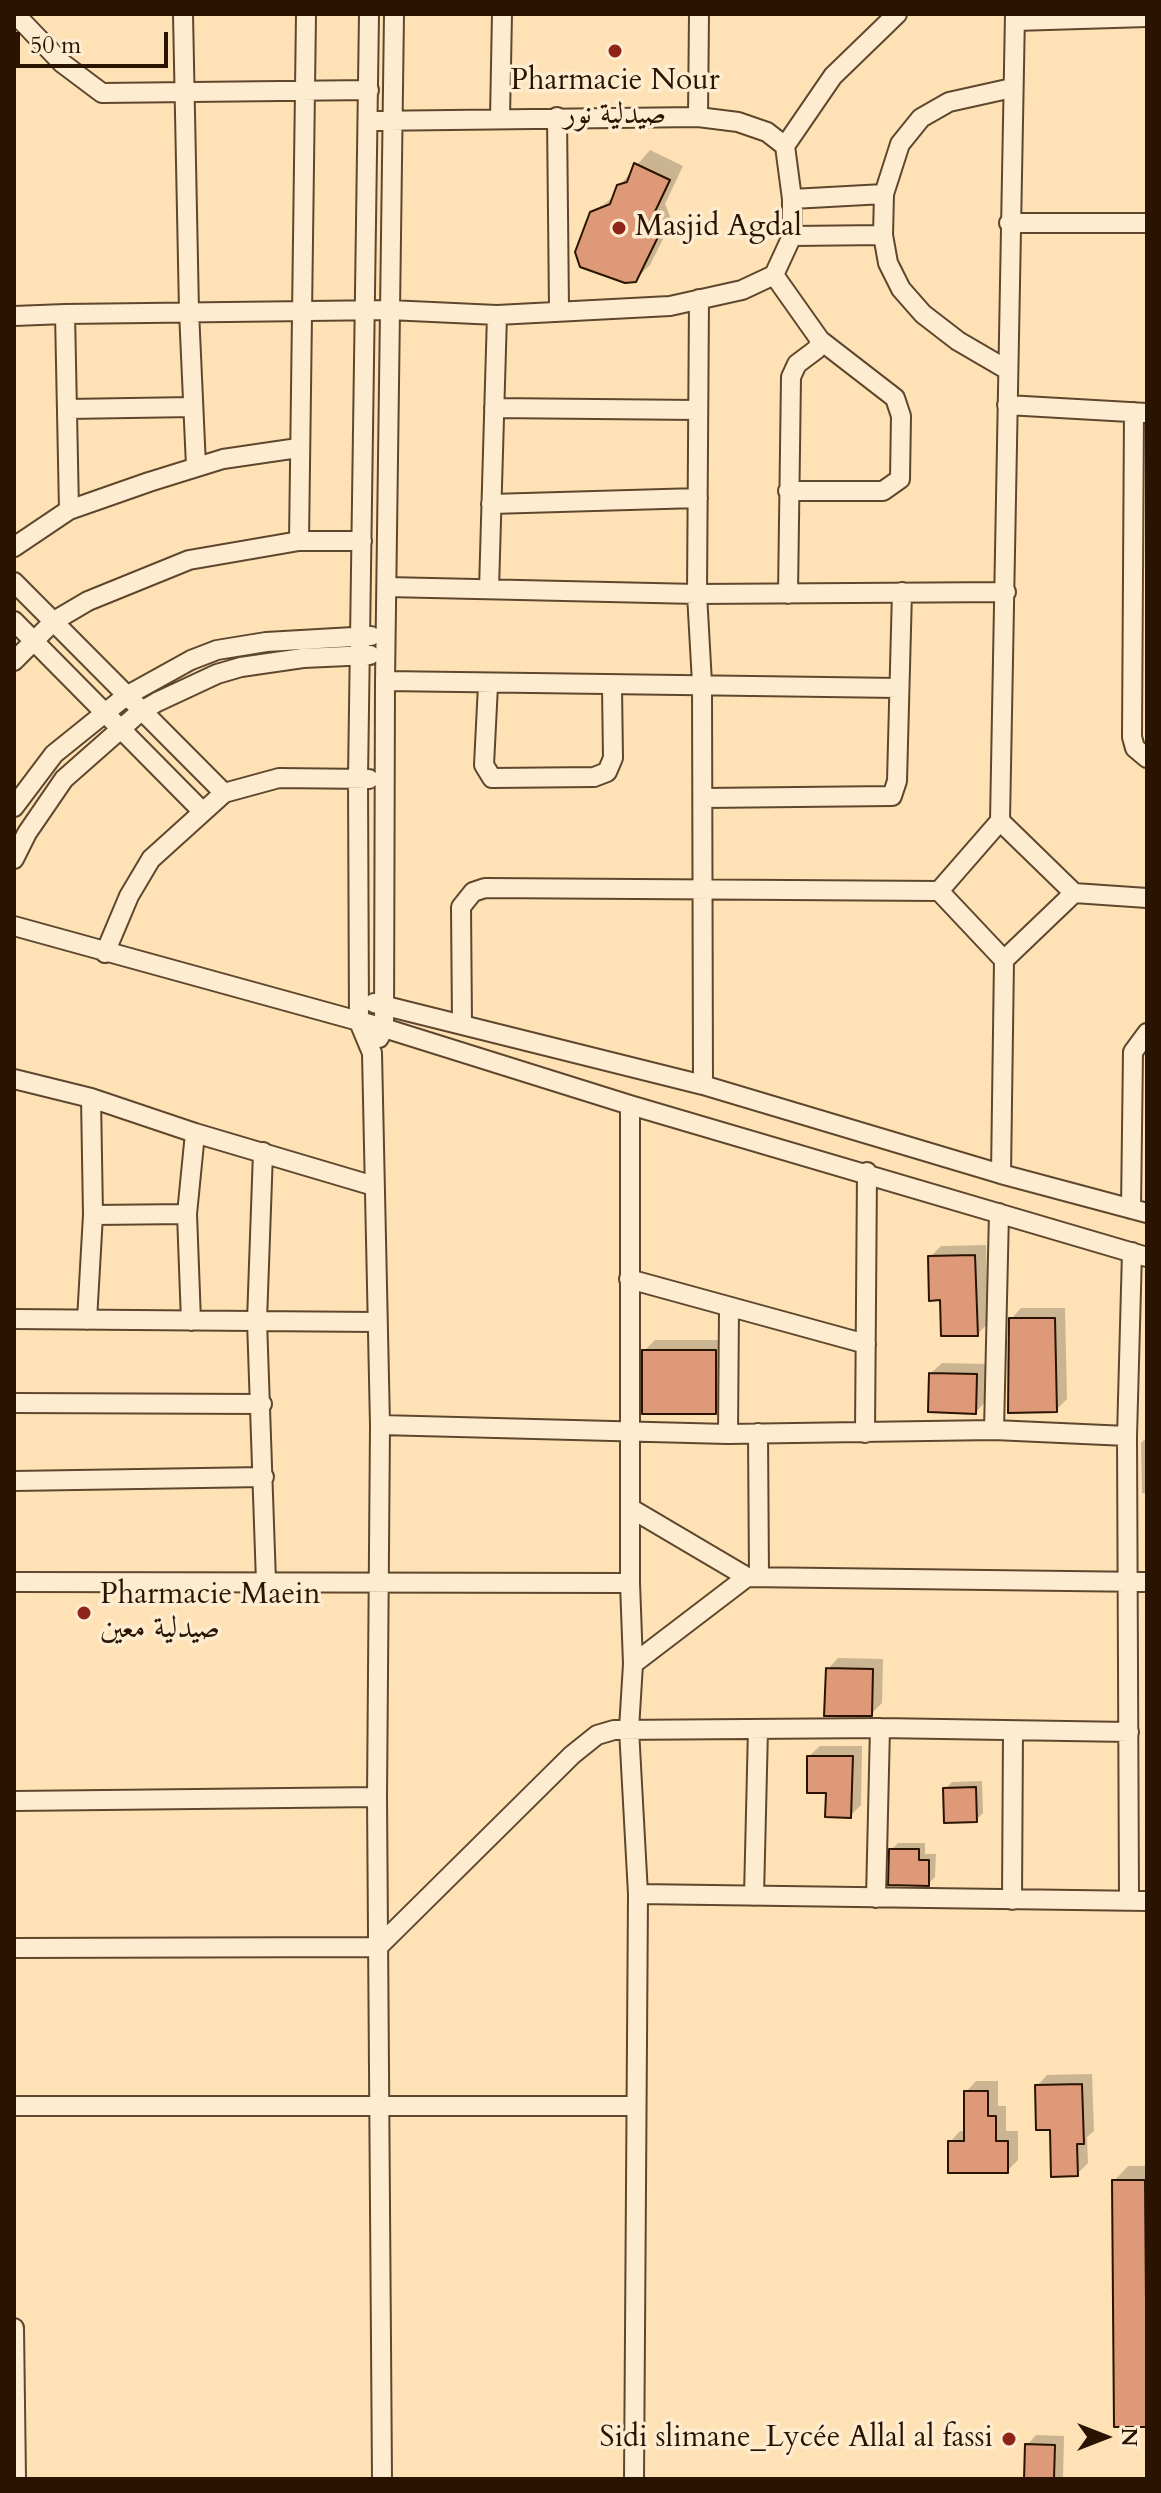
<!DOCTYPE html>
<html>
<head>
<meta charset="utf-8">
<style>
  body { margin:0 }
  #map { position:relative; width:1161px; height:2493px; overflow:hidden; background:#fee2b6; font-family:Cardo,serif }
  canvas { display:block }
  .frame { position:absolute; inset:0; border:16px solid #2a1300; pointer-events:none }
  .north { position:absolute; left:1065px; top:2397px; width:80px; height:80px; -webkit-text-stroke:6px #feecd0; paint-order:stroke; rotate:90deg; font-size:22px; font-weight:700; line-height:32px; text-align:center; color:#2a1300 }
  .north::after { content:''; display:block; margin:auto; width:28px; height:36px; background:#2a1300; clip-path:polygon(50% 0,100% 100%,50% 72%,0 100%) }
  .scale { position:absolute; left:16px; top:32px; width:152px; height:36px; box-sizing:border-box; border:4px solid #2a1300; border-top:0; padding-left:10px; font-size:24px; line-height:28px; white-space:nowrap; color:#2a1300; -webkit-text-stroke:6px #feecd0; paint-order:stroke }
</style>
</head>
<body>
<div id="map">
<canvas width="1161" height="2493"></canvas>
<div class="frame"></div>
<div class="north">N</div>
<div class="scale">50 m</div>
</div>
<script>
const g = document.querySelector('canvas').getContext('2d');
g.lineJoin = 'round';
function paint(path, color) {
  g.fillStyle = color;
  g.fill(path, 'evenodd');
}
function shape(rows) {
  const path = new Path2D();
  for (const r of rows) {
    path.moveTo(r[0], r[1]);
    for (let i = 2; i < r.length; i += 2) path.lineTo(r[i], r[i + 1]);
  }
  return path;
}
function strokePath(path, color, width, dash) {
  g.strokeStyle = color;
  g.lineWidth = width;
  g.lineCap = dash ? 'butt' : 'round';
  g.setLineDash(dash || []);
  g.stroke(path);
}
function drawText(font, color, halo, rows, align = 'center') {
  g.font = font + ' Cardo,Amiri,serif';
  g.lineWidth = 7;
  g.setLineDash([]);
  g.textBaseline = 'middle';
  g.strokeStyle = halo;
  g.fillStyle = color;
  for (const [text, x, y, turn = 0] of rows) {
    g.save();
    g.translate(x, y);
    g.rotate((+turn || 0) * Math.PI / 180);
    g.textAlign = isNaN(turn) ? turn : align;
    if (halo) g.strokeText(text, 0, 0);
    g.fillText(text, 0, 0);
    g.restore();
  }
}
const shadow = shape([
  [650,150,683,166,665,204,672,221,650,265,635,280,592,213,616,195,619,186],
  [618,199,600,210,600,206],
  [986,1245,988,1323,978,1334,942,1298,930,1257,941,1246],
  [1021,1308,1065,1308,1067,1399,1056,1410,1011,1319],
  [655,1340,726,1340,726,1401,715,1412,644,1351],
  [942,1363,987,1364,986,1401,976,1412,931,1373],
  [1147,1437,1147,1493,1142,1493,1141,1443],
  [838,1658,883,1659,882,1703,871,1714,828,1669],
  [820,1746,862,1746,861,1805,850,1816,828,1791,809,1756],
  [982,1781,983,1813,976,1820,945,1789,952,1782],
  [898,1843,925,1843,925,1854,936,1854,935,1877,928,1884,891,1850],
  [1092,2074,1094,2131,1087,2137,1088,2163,1077,2174,1052,2128,1037,2086,1047,2075],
  [976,2081,998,2081,998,2106,1006,2106,1006,2131,1018,2131,1018,2160,1007,2171,950,2142,960,2131,966,2131,966,2092],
  [1128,2166,1147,2166,1147,2425,1114,2181],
  [1036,2435,1064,2436,1063,2479,1026,2479,1027,2445]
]);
const building = shape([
  [634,163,670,180,651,220,658,237,636,282,625,283,580,267,575,252,590,212,610,204,617,185,627,182,634,163],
  [975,1255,978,1336,941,1336,940,1300,929,1301,928,1256,975,1255],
  [1009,1318,1055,1318,1057,1412,1008,1413,1009,1318],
  [642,1350,716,1350,716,1414,642,1414,642,1350],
  [929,1373,977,1374,976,1414,928,1412,929,1373],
  [826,1668,873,1669,872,1716,824,1716,826,1668],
  [807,1756,853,1756,851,1818,825,1817,826,1793,807,1793,807,1756],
  [976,1787,977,1822,944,1823,943,1788,976,1787],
  [889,1849,919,1849,919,1860,929,1860,929,1886,888,1885,889,1849],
  [1082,2084,1084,2144,1077,2144,1078,2176,1051,2177,1050,2130,1036,2130,1035,2085,1082,2084],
  [964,2091,988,2091,988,2116,996,2116,996,2141,1008,2141,1008,2173,948,2173,948,2141,964,2141,964,2091],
  [1112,2180,1145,2180,1147,2427,1114,2427,1112,2180],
  [1025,2444,1055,2445,1054,2479,1024,2479,1025,2444]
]);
const minor = shape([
  [15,14,62,63,102,93,369,90],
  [183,14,189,311,196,466],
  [369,14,358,778,359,1022,372,1053,380,1425,377,1797,382,2479],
  [1015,21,1147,17],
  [557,117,559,309],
  [698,117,699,14],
  [500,118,502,14],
  [785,146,833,76,897,14],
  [792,199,884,194],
  [1009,223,1147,223],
  [792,236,883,235],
  [774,275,820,340,817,349,797,364,791,377,788,594],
  [699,299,697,594,702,683,703,1085],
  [14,316,65,314],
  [1006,369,958,341,923,314,901,289,888,263,883,235,884,194,900,144,921,118,949,102,1012,88],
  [1007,405,1147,413],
  [494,408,698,410],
  [67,409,193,407],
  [1134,412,1132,737,1135,748,1147,758],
  [788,491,883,491,900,479,901,416,895,398,820,340],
  [491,504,698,498],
  [69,510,65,314,389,310,497,315,670,306,742,290,774,275,792,236,792,199,785,146,767,132,738,122,698,117,368,121],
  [299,541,306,14],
  [14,547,69,510,149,482,223,459,298,448],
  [14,582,224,793],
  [387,587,697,594,1006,592],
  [489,589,497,315],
  [14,621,202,811],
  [14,661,54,621,88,601,189,560,299,541,362,541],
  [385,681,899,688],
  [488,685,484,765,492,778,594,777,607,772,613,758,612,687],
  [703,798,892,796,897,781,902,592],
  [14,807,54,754,126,696,191,660,217,650,266,642,371,636],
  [1000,821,1015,14],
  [14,859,27,833,64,779,140,712,157,702,217,674,241,667,303,658,370,655],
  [939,891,1000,821,1074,893,1147,898],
  [14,926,384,1028,630,1105,1147,1257],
  [105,953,129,896,151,859,224,793,279,778,369,779],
  [374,1003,703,1085,1001,1174,1147,1213],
  [462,1023,461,907,473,892,485,888,939,891,1004,960,1074,893],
  [379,1038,384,1028,385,681,394,14],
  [14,1079,91,1098],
  [630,1105,630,1583,633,1664,629,1729,638,1894,634,2479],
  [195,1133,374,1186],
  [263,1152,257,1321,266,1582],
  [1001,1174,1004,960],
  [1131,1209,1133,1052,1147,1033],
  [93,1215,187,1214],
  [629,1279,866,1344],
  [14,1319,376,1322],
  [87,1320,93,1215,91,1098,195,1133,187,1214,191,1321],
  [14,1403,262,1404],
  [380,1425,728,1434,994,1430,1127,1436],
  [994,1430,999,1213],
  [758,1433,759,1577],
  [865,1433,867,1172],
  [728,1434,729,1309],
  [14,1481,264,1477],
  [630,1508,747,1577,1147,1582],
  [14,1582,630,1583],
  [633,1664,747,1577],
  [14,1801,377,1797],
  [638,1894,1147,1901],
  [754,1896,758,1729],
  [876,1898,880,1728],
  [1012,1900,1013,1731],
  [1129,1900,1127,1436,1132,1252],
  [14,1948,378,1947,572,1755,597,1735,614,1730,880,1728,1129,1732],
  [14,2106,635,2106],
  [14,2328,16,2479]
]);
const markers = [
  [615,51,8,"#8f2418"],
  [619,228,8,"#8f2418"],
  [84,1613,8,"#8f2418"],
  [1009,2439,8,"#8f2418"]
];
const poiNames = [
  ["Pharmacie Nour",615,82,"center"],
  ["صيدلية نور",615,116,"center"],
  ["Masjid Agdal",635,228],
  ["Pharmacie Maein",100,1596],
  ["صيدلية معين",100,1630],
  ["Sidi slimane_Lycée Allal al fassi",993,2439,"right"]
];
paint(shadow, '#0003');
paint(building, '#de9a78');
strokePath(building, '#2a1300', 2);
strokePath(minor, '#5f472e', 22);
strokePath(minor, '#feecd0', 18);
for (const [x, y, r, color] of markers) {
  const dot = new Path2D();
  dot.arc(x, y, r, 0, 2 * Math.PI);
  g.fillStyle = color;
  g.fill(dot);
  strokePath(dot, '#feecd0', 3);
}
drawText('30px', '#2a1300', '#feecd0', poiNames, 'left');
</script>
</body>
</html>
